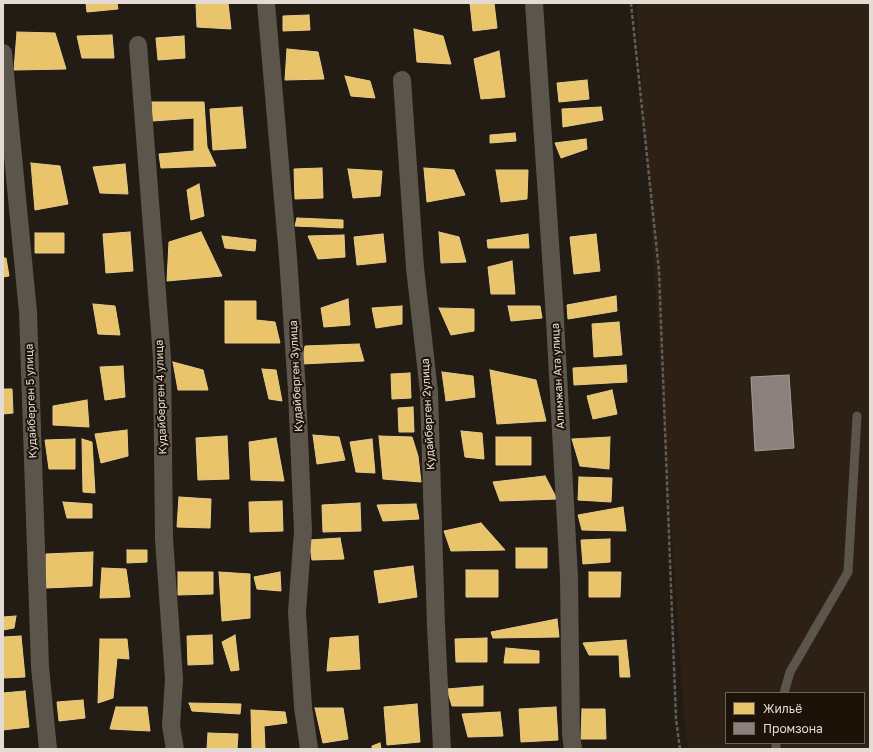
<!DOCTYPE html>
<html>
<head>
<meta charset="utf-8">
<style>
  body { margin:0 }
  #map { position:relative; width:873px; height:752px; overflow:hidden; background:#221c15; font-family:"Golos Text",sans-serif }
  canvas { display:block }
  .frame { position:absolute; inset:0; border:4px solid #e4dcd4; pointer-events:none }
  .legend { position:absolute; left:725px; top:692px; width:140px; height:52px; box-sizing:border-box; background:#1d1207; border:1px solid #6d6359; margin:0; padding:5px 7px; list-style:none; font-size:12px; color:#e4dcd4 }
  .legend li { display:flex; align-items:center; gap:8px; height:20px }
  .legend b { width:20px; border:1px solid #6d6359 }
</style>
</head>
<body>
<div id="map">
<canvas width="873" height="752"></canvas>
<div class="frame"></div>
<ul class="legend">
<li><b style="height:11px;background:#e9c46a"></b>Жильё</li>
<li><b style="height:11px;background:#8a817c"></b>Промзона</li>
</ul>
</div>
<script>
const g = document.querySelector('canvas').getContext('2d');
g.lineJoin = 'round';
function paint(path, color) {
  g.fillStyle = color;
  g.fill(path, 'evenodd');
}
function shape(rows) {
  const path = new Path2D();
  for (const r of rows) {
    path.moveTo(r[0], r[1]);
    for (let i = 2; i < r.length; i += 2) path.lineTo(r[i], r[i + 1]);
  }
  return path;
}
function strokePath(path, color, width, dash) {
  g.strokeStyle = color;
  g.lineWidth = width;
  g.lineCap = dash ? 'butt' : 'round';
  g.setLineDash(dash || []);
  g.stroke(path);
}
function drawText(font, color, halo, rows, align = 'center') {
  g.font = font + ' "Golos Text",sans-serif';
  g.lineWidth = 4;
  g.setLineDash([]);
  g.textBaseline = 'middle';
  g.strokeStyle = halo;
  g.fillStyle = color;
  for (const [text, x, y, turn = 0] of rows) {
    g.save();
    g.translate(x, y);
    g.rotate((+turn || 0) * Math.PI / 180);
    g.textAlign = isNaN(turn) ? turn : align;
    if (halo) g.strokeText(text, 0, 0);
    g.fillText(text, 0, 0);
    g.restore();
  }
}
const industrial = shape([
  [636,3,870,3,870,749,689,749,684,717],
  [726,693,864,693,864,743,726,743]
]);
const homes = shape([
  [86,3,117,3,118,9,87,12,86,3],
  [196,3,228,3,231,29,197,27,196,3],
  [470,3,494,3,497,28,473,31,470,3],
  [309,15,310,30,283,31,283,16,309,15],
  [414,29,443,36,451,64,417,62,414,29],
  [17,32,55,33,66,69,14,70,17,32],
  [112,35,114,58,82,58,77,36,112,35],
  [184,36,185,58,158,60,156,38,184,36],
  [287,49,318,52,324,79,285,80,287,49],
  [499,51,505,97,481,99,474,59,499,51],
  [345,76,370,81,375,98,351,96,345,76],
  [587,80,589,99,559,102,557,83,587,80],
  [152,102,204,102,207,147,216,166,161,168,159,154,194,151,194,118,153,121,152,102],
  [242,107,246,148,213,150,210,109,242,107],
  [601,107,603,120,563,127,562,109,601,107],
  [515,133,516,141,490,143,490,135,515,133],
  [586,139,587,149,561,158,555,143,586,139],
  [31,163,60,166,68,204,35,210,31,163],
  [125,164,128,194,100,193,93,167,125,164],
  [322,168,323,198,295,199,294,169,322,168],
  [424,168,454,170,465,195,427,202,424,168],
  [348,169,382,171,380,196,353,198,348,169],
  [496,170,528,170,527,199,501,202,496,170],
  [199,184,204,216,191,220,187,190,199,184],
  [297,218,343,220,343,228,295,226,297,218],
  [130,232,133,271,106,273,103,234,130,232],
  [201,232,222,276,167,281,169,242,201,232],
  [439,232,459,237,466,262,441,263,439,232],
  [35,233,64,233,64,253,35,253,35,233],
  [383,234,386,262,357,265,354,237,383,234],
  [528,234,529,248,488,248,487,240,528,234],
  [596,234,600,271,574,274,570,237,596,234],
  [344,235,345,257,318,259,308,236,344,235],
  [222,236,256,240,255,251,225,248,222,236],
  [3,258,6,258,9,276,3,277,3,258],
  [512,261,515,294,491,294,488,267,512,261],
  [616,296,617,311,568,319,567,305,616,296],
  [348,299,350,325,324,327,321,308,348,299],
  [225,301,256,301,256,320,275,322,280,343,225,343,225,301],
  [93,304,115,306,120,335,98,334,93,304],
  [402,306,402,324,376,328,372,308,402,306],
  [508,306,540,306,542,318,511,321,508,306],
  [439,308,474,309,474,331,451,335,439,308],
  [619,322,622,355,594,357,592,324,619,322],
  [359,344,364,361,302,364,305,346,359,344],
  [173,362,203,370,208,390,178,390,173,362],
  [626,365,627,382,574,385,573,368,626,365],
  [123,366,125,397,105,400,100,367,123,366],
  [262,369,276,370,282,401,269,399,262,369],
  [490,370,536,380,546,421,497,424,490,370],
  [442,372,473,376,475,397,446,401,442,372],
  [410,373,411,398,392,399,391,374,410,373],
  [3,389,12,389,13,413,3,414,3,389],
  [612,390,617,414,593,419,587,396,612,390],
  [87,400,89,427,53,425,53,406,87,400],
  [413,407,414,432,399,432,398,408,413,407],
  [127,430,128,456,101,463,95,434,127,430],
  [461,431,482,433,484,459,465,457,461,431],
  [313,435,339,437,345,460,317,464,313,435],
  [227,436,229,479,198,480,196,438,227,436],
  [379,436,412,437,418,456,421,482,383,479,379,436],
  [496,437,531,437,531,465,496,465,496,437],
  [610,437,609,469,580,466,572,439,610,437],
  [276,438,284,481,251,480,249,442,276,438],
  [75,439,75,469,49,469,45,440,75,439],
  [82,439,92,442,95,493,83,492,82,439],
  [372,439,375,473,356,472,350,442,372,439],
  [545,476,557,499,500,501,493,482,545,476],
  [579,477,612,478,611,502,578,500,579,477],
  [179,497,211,499,210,528,177,527,179,497],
  [282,501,283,531,250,532,249,502,282,501],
  [63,502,92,504,92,518,67,518,63,502],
  [360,503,361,531,323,532,322,505,360,503],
  [416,504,419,519,383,521,377,505,416,504],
  [623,507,626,531,582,530,578,515,623,507],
  [481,523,505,550,451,551,444,531,481,523],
  [340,538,344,559,312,560,309,540,340,538],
  [610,539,610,562,583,564,581,540,610,539],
  [516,548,547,548,547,568,516,568,516,548],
  [127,550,147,550,147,562,127,563,127,550],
  [93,552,92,586,46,588,46,554,93,552],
  [413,566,417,597,379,603,374,571,413,566],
  [102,568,126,569,130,597,100,598,102,568],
  [466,570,498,570,498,597,466,597,466,570],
  [178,572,213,572,213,594,178,595,178,572],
  [219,572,250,574,250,618,222,621,219,572],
  [280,572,281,591,257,589,254,577,280,572],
  [589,572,621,572,620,597,589,597,589,572],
  [16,616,14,628,3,630,3,617,16,616],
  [557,619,559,637,493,638,491,632,557,619],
  [212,635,213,664,188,665,187,636,212,635],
  [235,635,239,670,231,671,222,642,235,635],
  [21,636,25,677,3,678,3,637,21,636],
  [358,636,360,669,327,671,330,638,358,636],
  [487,638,487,662,456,662,455,639,487,638],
  [100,639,127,639,129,659,117,658,113,698,98,703,100,639],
  [626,640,630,677,620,677,619,655,589,655,583,643,626,640],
  [506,648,539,651,539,663,504,663,506,648],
  [483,686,483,706,452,706,447,689,483,686],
  [25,691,29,727,3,730,3,693,25,691],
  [83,700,85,718,59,721,57,702,83,700],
  [189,703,241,704,240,714,192,711,189,703],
  [417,704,420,742,387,745,384,707,417,704],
  [116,707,147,707,150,731,110,729,116,707],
  [556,707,558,740,521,742,519,709,556,707],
  [315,708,343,708,348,739,323,743,315,708],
  [582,709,605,709,606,739,581,739,582,709],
  [251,710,285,712,287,723,264,726,265,749,252,749,251,710],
  [500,712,503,736,468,737,462,714,500,712],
  [208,733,238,734,237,749,207,749,208,733],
  [380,743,381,749,372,749,372,746,380,743]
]);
const industry = shape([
  [789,375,794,448,755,451,751,377,789,375]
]);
const path = shape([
  [631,3,659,271,676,719,680,749]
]);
const service = shape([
  [784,693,790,672,848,572,857,416],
  [776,749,776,743]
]);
const minor = shape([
  [266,3,288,257,297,391,303,531,297,612,303,707,309,749],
  [534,3,554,302,569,577,571,734,573,749],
  [138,45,162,358,164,539,174,679,171,726,175,749],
  [3,53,28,312,40,667,48,749],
  [402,80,415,268,429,392,436,626,442,749]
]);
const streetNames = [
  ["Кудайберген 3улица",296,376,-93],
  ["Алимжан Ата улица",558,376,-93],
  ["Кудайберген 4 улица",161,397,-92],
  ["Кудайберген 5 улица",31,401,-92],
  ["Кудайберген 2улица",428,414,-93]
];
paint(industrial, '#2d2115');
paint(homes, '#e9c46a');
strokePath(homes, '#e8cb8a', 1);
paint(industry, '#8a817c');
strokePath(industry, '#a59c96', 1);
strokePath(path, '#625d55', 2.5, [4, 2]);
strokePath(service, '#5b554b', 9);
strokePath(minor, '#5b554b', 18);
drawText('11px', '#e4dcd4', '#1d1207', streetNames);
</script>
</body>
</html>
